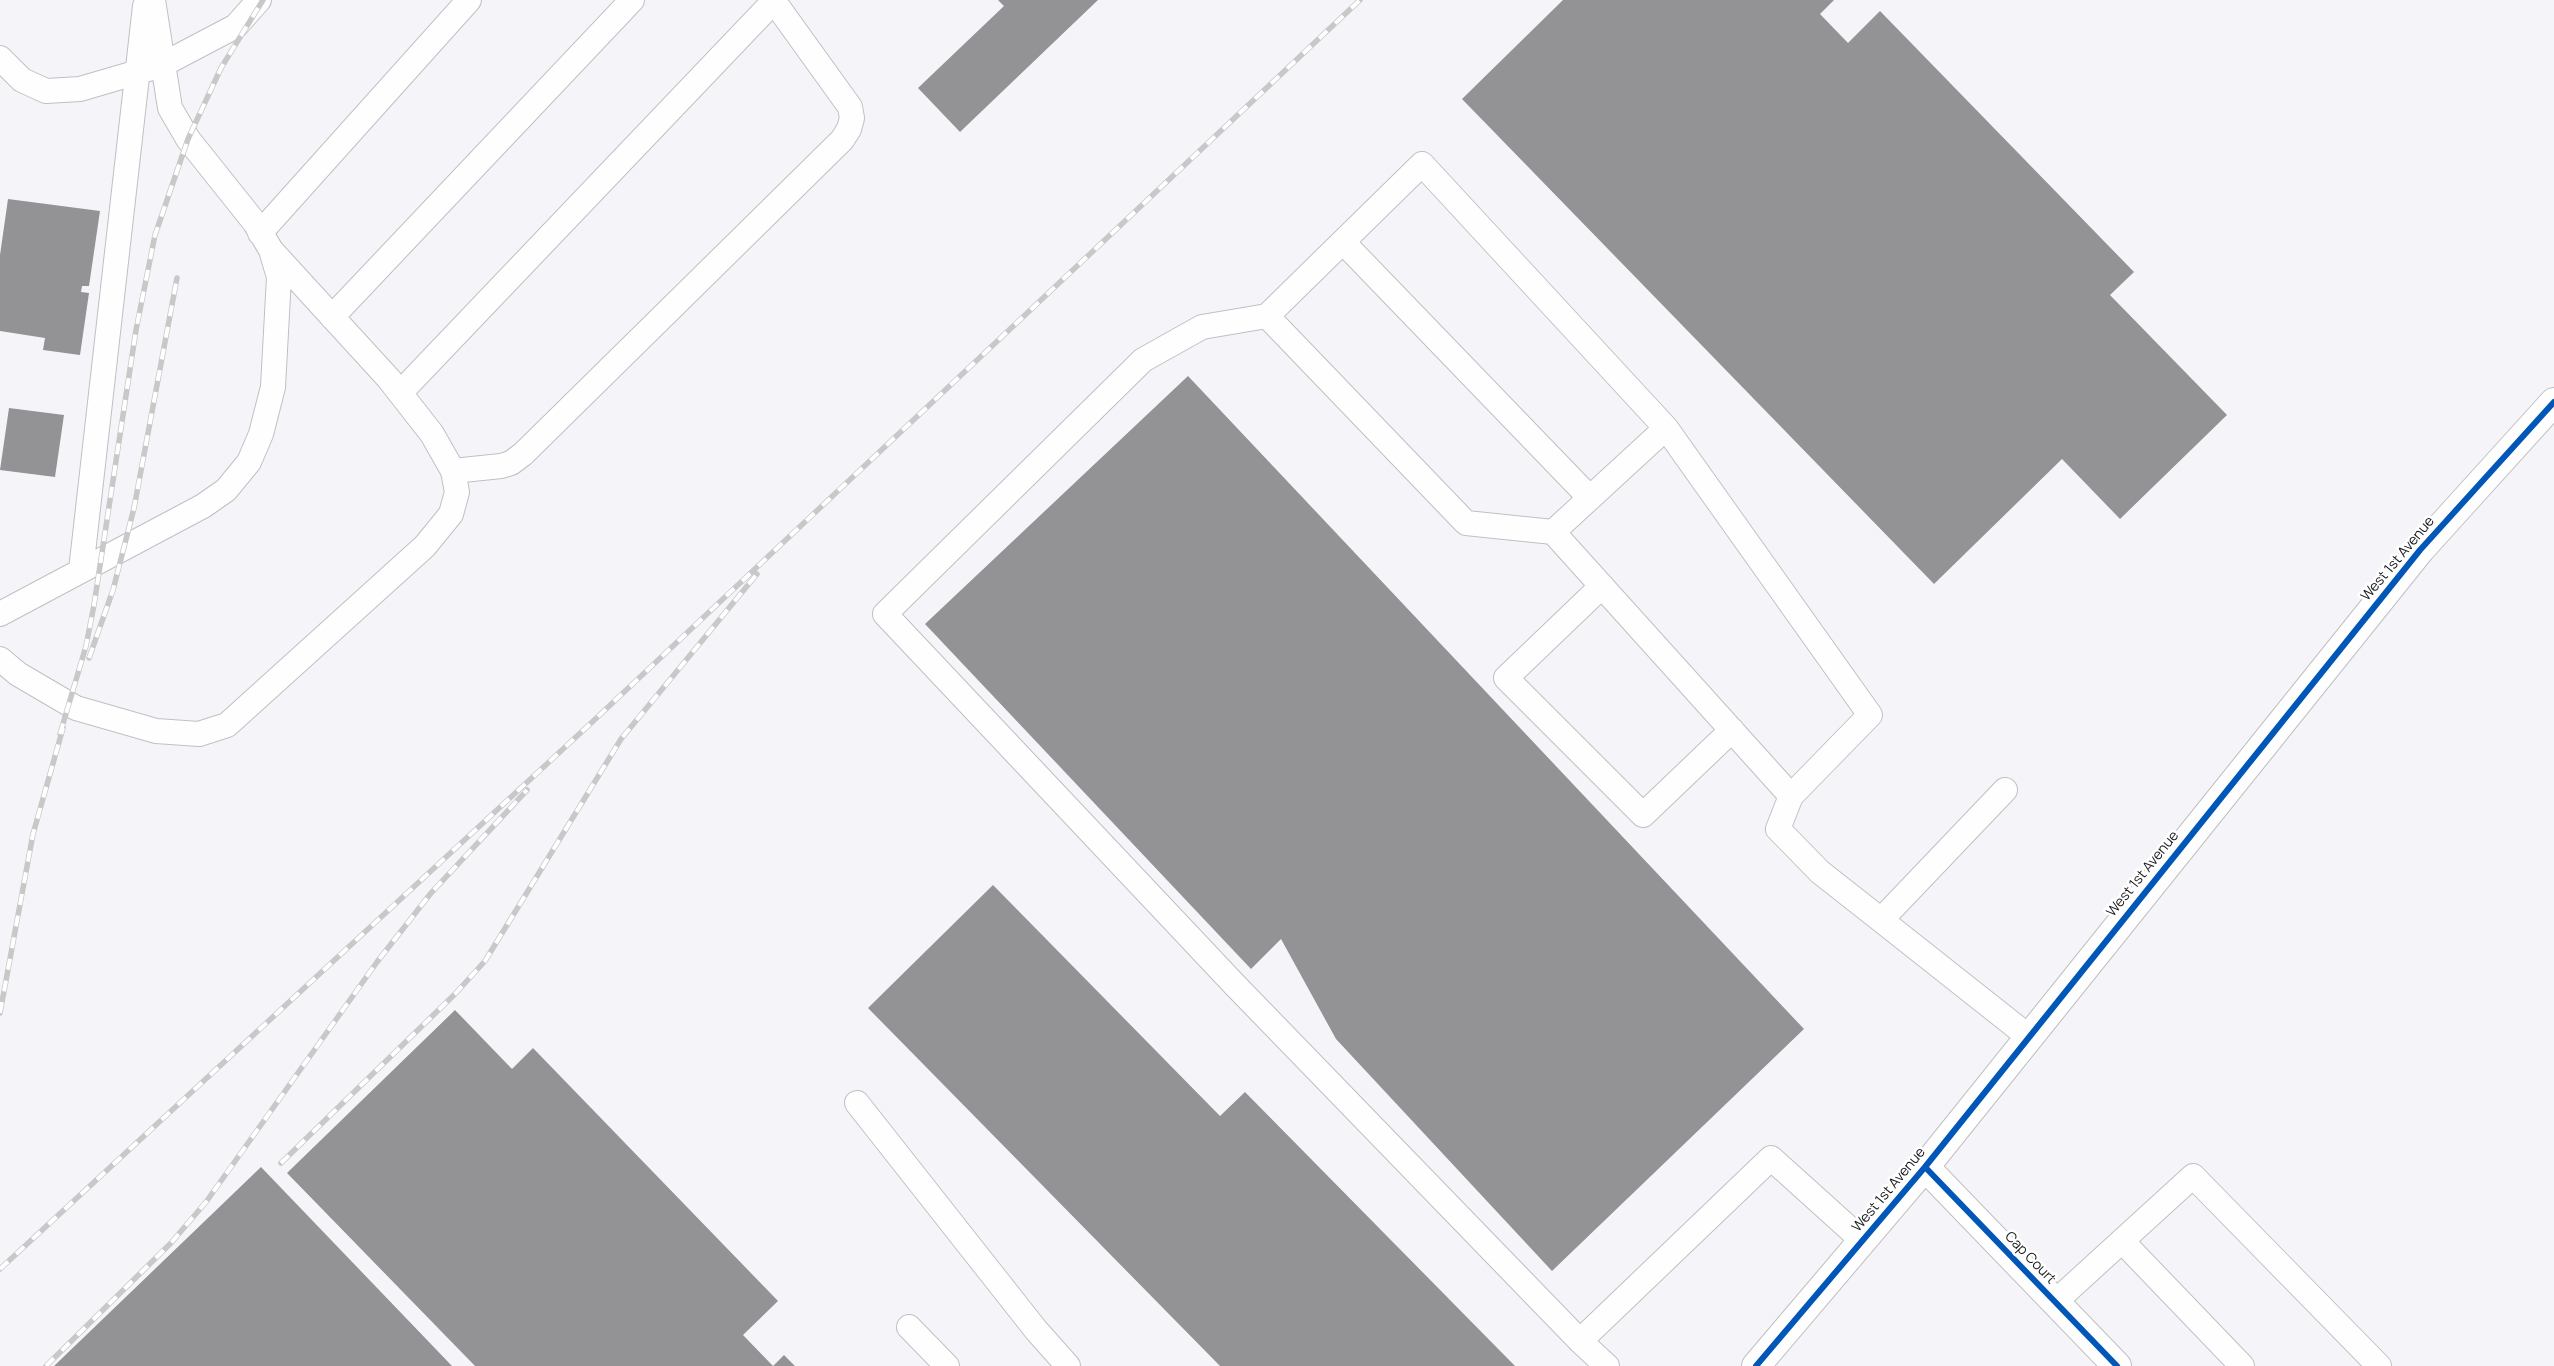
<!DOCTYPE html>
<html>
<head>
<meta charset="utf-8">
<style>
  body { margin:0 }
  canvas { display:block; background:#f5f5f9 }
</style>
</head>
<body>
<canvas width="2554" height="1366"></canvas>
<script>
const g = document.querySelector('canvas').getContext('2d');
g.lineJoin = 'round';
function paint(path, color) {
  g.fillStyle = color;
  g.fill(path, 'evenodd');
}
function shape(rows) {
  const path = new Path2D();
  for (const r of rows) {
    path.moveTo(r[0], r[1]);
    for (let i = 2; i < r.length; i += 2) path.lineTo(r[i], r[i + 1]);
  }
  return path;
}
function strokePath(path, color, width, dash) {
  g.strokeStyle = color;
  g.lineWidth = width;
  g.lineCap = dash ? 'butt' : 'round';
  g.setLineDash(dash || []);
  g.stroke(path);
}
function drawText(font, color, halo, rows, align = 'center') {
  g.font = font + ' Manrope,sans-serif';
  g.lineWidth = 5;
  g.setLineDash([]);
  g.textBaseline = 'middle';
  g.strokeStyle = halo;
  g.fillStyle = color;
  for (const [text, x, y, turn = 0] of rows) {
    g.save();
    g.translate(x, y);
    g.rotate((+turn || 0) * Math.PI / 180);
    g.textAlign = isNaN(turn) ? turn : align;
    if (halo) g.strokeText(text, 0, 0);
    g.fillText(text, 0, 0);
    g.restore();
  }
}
const building = shape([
  [998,0,1098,0,960,132,918,88,1004,6],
  [1563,0,1834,0,1820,14,1848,43,1880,11,2134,272,2110,295,2227,415,2120,519,2062,459,1934,584,1462,99],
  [8,199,100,211,89,286,82,286,81,292,89,293,80,355,43,350,45,338,0,331,0,255],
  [1188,376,1804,1029,1552,1271,1336,1039,1281,939,1251,969,925,624],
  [9,408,64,415,55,477,0,470],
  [993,885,1220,1116,1245,1092,1515,1366,1220,1366,868,1008],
  [455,1010,512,1069,533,1048,778,1301,743,1335,773,1366,784,1355,795,1366,475,1366,287,1173],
  [261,1167,452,1366,54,1366]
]);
const lane = shape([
  [0,58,22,80,46,91,80,89,162,65,236,26,259,0],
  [260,233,469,0],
  [1343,242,1590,498],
  [1267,316,1202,327,1143,360,885,614,1233,983,1580,1341,1771,1158,1863,1241],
  [332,317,632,0],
  [400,393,774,1],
  [453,471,501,466,511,463,523,454,842,140,849,129,852,118,850,107,773,0],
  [1553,532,1666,428],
  [81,570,145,6],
  [1602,586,1506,678,1643,815,1732,730],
  [0,614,203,506,226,490,249,462,261,434,273,387,279,277,271,250,255,223,188,139,170,108,153,0],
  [0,659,18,674,76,708,156,731,199,734,227,725,425,546,451,514,457,492,453,471,432,434,389,379,271,250],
  [2005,790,1881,920,2029,1037],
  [1791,796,1870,715,1666,428,1422,164,1267,316,1466,523,1553,532,1791,796,1778,829,1820,872,1881,920],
  [857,1103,1036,1330,1068,1366],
  [2122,1241,2242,1366],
  [2055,1302,2193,1176,2379,1366],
  [909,1327,947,1366],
  [1580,1341,1607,1366]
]);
const street = shape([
  [1925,1167,2117,1366]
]);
const secondary = shape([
  [1756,1366,1925,1167,2420,550,2554,402]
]);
const rail = shape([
  [89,658,113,590,134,508,177,278],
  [60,734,86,646,94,605,136,330,155,235,188,139,221,68,263,0],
  [0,1013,33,834,63,728],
  [281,1163,455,994,485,961,621,739,757,574],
  [0,1269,589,725,1360,0],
  [46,1366,171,1243,206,1202,377,962,431,893,527,790]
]);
const cycleway = shape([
  [1925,1167,2117,1366],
  [1756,1366,1925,1167,2420,550,2554,402]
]);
const streetNames = [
  ["West 1st Avenue",2398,559,-50],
  ["West 1st Avenue",2143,874,-51],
  ["West 1st Avenue",1889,1190,-50],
  ["Cap Court",2030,1258,46]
];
paint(building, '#939295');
strokePath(lane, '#c0c0c4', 26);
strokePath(street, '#c0c0c4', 30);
strokePath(secondary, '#c0c0c4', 30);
strokePath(lane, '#fefefe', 24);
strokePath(street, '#fefefe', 28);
strokePath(secondary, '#fefefe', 28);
strokePath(rail, '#c8c8c9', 5.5);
strokePath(rail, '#fff', 4, [11]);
strokePath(cycleway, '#0057b8', 6);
drawText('14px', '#18191b', '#fff', streetNames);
</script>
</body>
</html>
